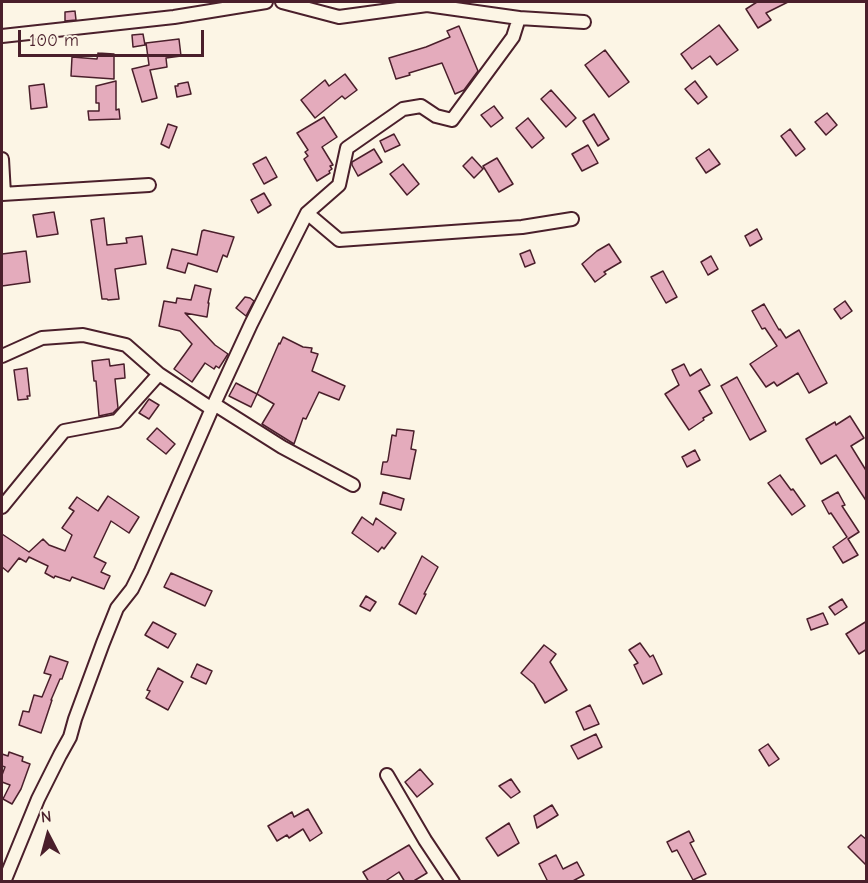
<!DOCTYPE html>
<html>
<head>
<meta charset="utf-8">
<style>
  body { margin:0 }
  #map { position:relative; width:868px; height:883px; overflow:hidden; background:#fcf5e5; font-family:"Comic Neue",sans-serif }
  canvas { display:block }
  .frame { position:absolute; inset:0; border:3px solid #4a1f2b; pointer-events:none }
  .north { position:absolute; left:18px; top:805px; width:60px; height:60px; -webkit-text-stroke:4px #fcf5e5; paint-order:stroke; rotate:354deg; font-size:16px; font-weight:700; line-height:24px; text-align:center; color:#4a1f2b }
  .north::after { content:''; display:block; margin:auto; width:21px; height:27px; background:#4a1f2b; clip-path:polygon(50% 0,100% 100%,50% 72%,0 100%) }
  .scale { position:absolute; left:18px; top:30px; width:186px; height:27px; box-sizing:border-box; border:3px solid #4a1f2b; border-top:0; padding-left:8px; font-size:18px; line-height:21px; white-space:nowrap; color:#4a1f2b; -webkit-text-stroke:4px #fcf5e5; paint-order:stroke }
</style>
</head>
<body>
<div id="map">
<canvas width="868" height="883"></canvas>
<div class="frame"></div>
<div class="north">N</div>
<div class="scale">100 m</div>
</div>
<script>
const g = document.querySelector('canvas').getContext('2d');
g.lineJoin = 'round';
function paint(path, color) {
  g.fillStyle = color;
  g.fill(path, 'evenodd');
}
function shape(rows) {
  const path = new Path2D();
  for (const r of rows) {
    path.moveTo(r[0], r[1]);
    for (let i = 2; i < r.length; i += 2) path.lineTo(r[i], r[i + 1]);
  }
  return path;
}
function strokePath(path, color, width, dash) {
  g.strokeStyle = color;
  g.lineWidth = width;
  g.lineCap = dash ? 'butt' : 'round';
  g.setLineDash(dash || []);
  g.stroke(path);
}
const building = shape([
  [757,2,788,2,766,13,771,20,758,28,746,9,757,2],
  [75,11,76,20,65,21,65,12,75,11],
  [719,25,738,50,717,65,710,56,692,69,681,54,719,25],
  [459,26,478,71,464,90,455,94,442,63,409,73,410,75,396,79,389,58,426,47,450,37,447,31,459,26],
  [143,34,145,45,133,47,132,35,143,34],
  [179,39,181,56,166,58,167,67,150,70,157,98,142,102,132,69,149,65,146,43,179,39],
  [605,50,629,82,609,97,585,65,605,50],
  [98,53,114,54,114,79,71,76,72,57,97,59,98,53],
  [345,74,357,90,345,99,342,96,315,118,301,100,325,80,329,86,345,74],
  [116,81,116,110,119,109,120,119,89,120,88,111,99,111,99,103,96,103,96,86,116,81],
  [695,81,707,97,698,104,685,89,695,81],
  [188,82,191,94,177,97,175,86,178,86,178,84,188,82],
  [44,84,47,107,31,109,29,86,44,84],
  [551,90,576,118,566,127,541,99,551,90],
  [494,106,503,118,491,127,481,115,494,106],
  [827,113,837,125,826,135,815,122,827,113],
  [594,114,609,139,598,146,583,121,594,114],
  [324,117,337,137,322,147,333,165,330,166,332,169,329,171,330,173,317,181,304,159,308,156,305,152,308,150,297,133,324,117],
  [528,118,544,138,532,148,516,128,528,118],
  [168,124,177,127,169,148,161,144,168,124],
  [790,129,805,149,796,156,781,136,790,129],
  [394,134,400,145,385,152,380,141,394,134],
  [588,145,598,163,582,171,572,154,588,145],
  [374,149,382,162,358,176,352,165,352,162,374,149],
  [709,149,720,164,706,173,696,158,709,149],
  [266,157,277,177,264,184,253,164,266,157],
  [472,157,483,169,474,178,463,166,472,157],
  [497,158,513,184,499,192,483,166,497,158],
  [403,164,419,184,407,195,390,174,403,164],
  [264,193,271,205,258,213,251,200,264,193],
  [54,212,58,234,37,237,33,215,54,212],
  [104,218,107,245,127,243,126,238,142,236,146,264,115,269,119,299,108,300,107,299,102,299,91,220,104,218],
  [757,229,762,239,750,246,745,236,757,229],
  [204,230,234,237,227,257,223,255,217,272,188,263,185,273,167,268,172,249,197,255,202,231,204,230],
  [609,244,621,262,604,272,606,274,595,282,582,264,597,251,609,244],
  [530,250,535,263,525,267,520,254,530,250],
  [26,251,30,282,2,286,2,254,26,251],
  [711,256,718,269,708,275,701,262,711,256],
  [663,271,677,297,666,303,651,277,663,271],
  [195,285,211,289,208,303,209,303,207,317,185,313,215,345,228,354,219,368,216,366,214,369,205,363,192,382,174,369,192,344,180,331,159,326,164,301,176,303,177,298,191,300,195,285],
  [245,297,250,298,254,301,246,316,236,308,245,297],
  [845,301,852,311,841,319,834,309,845,301],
  [764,304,779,330,780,329,786,338,799,330,827,383,809,393,798,373,777,386,774,382,766,387,750,364,777,346,765,328,762,329,752,311,764,304],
  [283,337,303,347,312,348,311,352,318,354,312,371,345,386,339,400,319,392,306,419,303,418,294,444,262,424,274,404,257,394,251,407,229,396,236,383,257,394,279,343,280,344,283,337],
  [109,359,110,366,124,364,125,378,115,379,118,408,113,413,99,416,96,381,94,381,92,361,109,359],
  [684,364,690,376,701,369,710,385,699,391,712,413,703,418,704,420,689,430,665,394,679,385,672,370,684,364],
  [27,368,30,396,27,396,28,399,18,400,14,370,27,368],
  [737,377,766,431,750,440,721,386,737,377],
  [149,399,159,405,149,419,139,413,149,399],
  [850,416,864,438,851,446,867,472,867,502,836,455,821,464,806,439,835,422,836,425,850,416],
  [157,428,175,444,166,454,147,439,157,428],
  [397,429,414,431,411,449,416,450,410,479,381,474,383,462,387,462,388,460,392,435,396,436,397,429],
  [695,450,700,460,687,467,682,457,695,450],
  [780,475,791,490,793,489,805,506,792,515,768,483,780,475],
  [383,492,404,499,401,510,380,504,383,492],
  [838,492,845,505,842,506,859,532,848,539,858,555,843,563,833,547,847,537,831,513,829,514,822,501,838,492],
  [108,496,139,517,129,533,111,521,94,557,106,563,101,572,110,576,104,589,72,577,70,581,55,576,54,578,45,573,48,566,29,557,26,562,19,558,8,572,2,567,2,534,29,552,43,539,49,545,65,551,72,535,62,528,74,511,69,508,77,497,98,511,108,496],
  [362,517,373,525,376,518,396,533,384,549,382,547,378,552,352,533,362,517],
  [422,556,438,567,424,594,426,594,416,614,399,604,422,556],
  [171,573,212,591,205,606,164,587,171,573],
  [366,596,376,602,370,611,360,606,366,596],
  [842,599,847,607,835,615,829,607,842,599],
  [823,613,828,624,811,630,807,619,823,613],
  [867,621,867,649,859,654,846,634,867,621],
  [153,622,176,634,168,648,145,635,153,622],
  [640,643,650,657,653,655,662,674,643,684,634,665,638,663,629,650,640,643],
  [544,645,556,654,550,662,567,690,545,703,534,684,521,673,544,645],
  [50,656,68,662,62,679,60,679,51,700,52,700,41,733,19,725,23,711,29,712,34,695,42,697,51,675,44,673,50,656],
  [197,664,212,671,206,684,191,677,197,664],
  [158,668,183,682,168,710,146,698,150,691,147,690,158,668],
  [590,705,599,724,584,730,576,712,590,705],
  [596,734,602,747,578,759,571,746,596,734],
  [768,744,779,759,769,766,759,750,768,744],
  [9,752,23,757,22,761,30,764,21,789,12,804,3,799,10,785,2,782,2,775,5,767,2,766,2,754,8,756,9,752],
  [420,769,433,784,417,797,405,782,420,769],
  [511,779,520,792,511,798,499,786,511,779],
  [552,805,558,815,537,828,534,816,552,805],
  [308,809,322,833,310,841,303,829,289,838,287,835,277,841,268,826,292,812,294,817,308,809],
  [509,823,519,843,498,856,486,838,509,823],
  [689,831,694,841,690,843,706,874,693,880,677,850,672,852,667,842,689,831],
  [861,835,867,840,867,866,848,847,861,835],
  [409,845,427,873,412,882,405,882,399,872,384,882,369,882,363,872,409,845],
  [556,855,563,869,577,862,584,875,571,882,548,882,539,864,556,855]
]);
const street = shape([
  [519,18,584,22],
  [2,36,174,17,266,2],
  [2,159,4,194],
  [2,194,149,185],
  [307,213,339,240,522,227,572,219],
  [2,356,42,338,83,335,126,345,159,374,212,409],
  [214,404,251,324,307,213,339,185,347,148,403,109,421,106,436,116,452,120,513,37,519,18,427,5,339,17,282,2],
  [2,507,64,431,117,421,159,374],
  [387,775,425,840,453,882],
  [4,882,38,799,60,755,70,737,75,719,103,643,117,608,132,589,141,571,214,404,282,447,353,485]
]);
paint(building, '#e4abbc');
strokePath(building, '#4a1f2b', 1.5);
strokePath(street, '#4a1f2b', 16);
strokePath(street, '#fcf5e5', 12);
</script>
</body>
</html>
